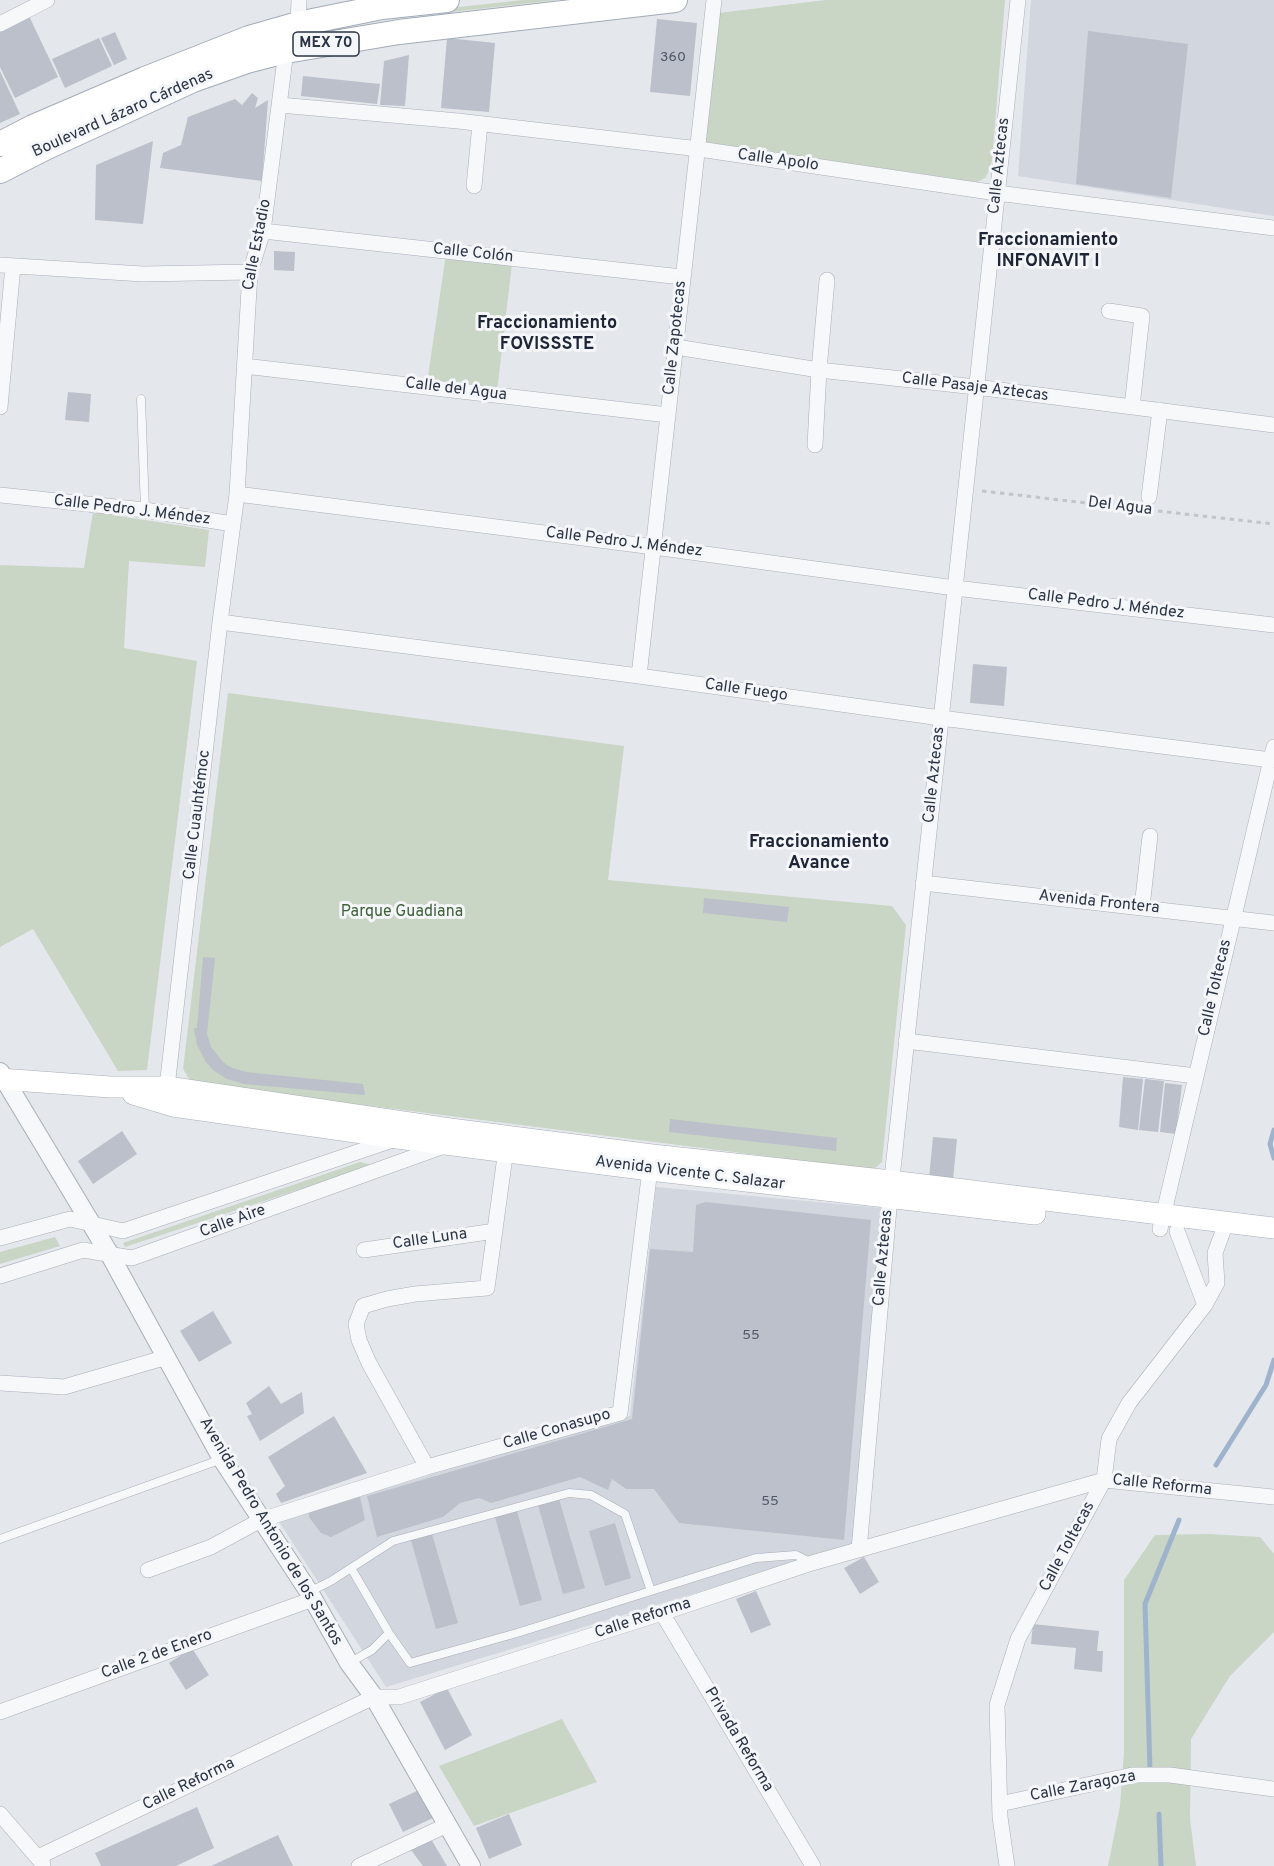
<!DOCTYPE html>
<html>
<head>
<meta charset="utf-8">
<style>
  body { margin:0 }
  canvas { display:block; background:#e4e7ec }
</style>
</head>
<body>
<canvas width="1274" height="1866"></canvas>
<script>
const g = document.querySelector('canvas').getContext('2d');
g.lineJoin = 'round';
function paint(path, color) {
  g.fillStyle = color;
  g.fill(path, 'evenodd');
}
function shape(rows) {
  const path = new Path2D();
  for (const r of rows) {
    path.moveTo(r[0], r[1]);
    for (let i = 2; i < r.length; i += 2) path.lineTo(r[i], r[i + 1]);
  }
  return path;
}
function strokePath(path, color, width, dash) {
  g.strokeStyle = color;
  g.lineWidth = width;
  g.lineCap = dash ? 'butt' : 'round';
  g.setLineDash(dash || []);
  g.stroke(path);
}
function drawText(font, color, halo, rows, align = 'center') {
  g.font = font + ' Overpass,sans-serif';
  g.lineWidth = 6;
  g.setLineDash([]);
  g.textBaseline = 'middle';
  g.strokeStyle = halo;
  g.fillStyle = color;
  for (const [text, x, y, turn = 0] of rows) {
    g.save();
    g.translate(x, y);
    g.rotate((+turn || 0) * Math.PI / 180);
    g.textAlign = isNaN(turn) ? turn : align;
    if (halo) g.strokeText(text, 0, 0);
    g.fillText(text, 0, 0);
    g.restore();
  }
}
const built = shape([
  [1031,0,1274,0,1274,216,1018,176],
  [656,1187,881,1208,854,1545,386,1687,278,1520,630,1416]
]);
const green = shape([
  [523,0,558,0,326,26,395,14],
  [826,0,1005,0,992,161,989,171,985,178,977,182,705,142,718,13],
  [446,254,512,264,497,391,427,383],
  [93,512,209,530,205,567,129,561,124,648,197,661,147,1070,118,1071,33,929,0,947,0,565,84,568],
  [228,693,624,746,608,880,892,906,906,925,882,1162,875,1168,867,1169,356,1104,197,1086,191,1082,183,1069],
  [360,1162,373,1165,125,1247,123,1243],
  [55,1237,60,1246,0,1264,0,1252],
  [1209,1534,1260,1537,1274,1554,1274,1632,1230,1676,1191,1739,1190,1819,1196,1866,1108,1866,1120,1806,1124,1752,1124,1580,1155,1535],
  [562,1719,597,1782,474,1826,439,1766]
]);
const stream = shape([
  [1274,1130,1270,1144,1274,1158],
  [1216,1465,1266,1385,1274,1360],
  [1150,1770,1145,1604,1179,1520],
  [1159,1814,1161,1866]
]);
const building = shape([
  [29,16,58,77,15,98,0,67,0,30],
  [657,19,697,23,690,96,650,92],
  [1088,31,1188,44,1171,198,1076,184],
  [115,32,127,59,114,65,101,38],
  [99,38,112,66,65,88,52,59],
  [447,38,495,43,489,112,441,108],
  [409,55,405,106,380,105,384,61],
  [0,71,20,114,0,123],
  [303,76,380,84,377,104,301,96],
  [252,93,258,98,255,108,268,100,262,181,160,168,163,153,181,145,188,117,235,99,242,105],
  [153,141,143,224,95,220,96,165],
  [274,251,295,252,294,271,274,270],
  [68,392,91,394,89,422,65,420],
  [973,664,1007,667,1004,706,970,703],
  [704,898,789,907,787,922,703,913],
  [203,957,215,958,207,1034,211,1047,223,1062,230,1067,246,1072,363,1084,365,1095,244,1084,227,1079,213,1070,206,1062,197,1045,194,1028,197,1028],
  [1123,1077,1143,1079,1138,1130,1119,1127],
  [1145,1079,1164,1081,1158,1132,1139,1130],
  [1165,1083,1182,1085,1176,1134,1160,1132],
  [670,1119,837,1138,836,1151,669,1132],
  [122,1131,137,1154,93,1184,78,1161],
  [933,1137,957,1139,953,1180,929,1178],
  [706,1202,871,1220,844,1540,679,1523,654,1489,626,1489,612,1479,608,1490,580,1477,491,1503,479,1498,460,1503,443,1517,377,1537,367,1496,632,1419,650,1249,693,1252,696,1205],
  [213,1311,232,1343,199,1362,180,1331],
  [269,1386,281,1404,302,1392,304,1413,260,1441,247,1416,252,1414,246,1403],
  [334,1416,367,1473,281,1503,276,1494,285,1486,268,1457],
  [360,1497,365,1520,331,1537,321,1533,309,1517,309,1512],
  [559,1499,585,1588,563,1594,538,1505],
  [517,1511,542,1600,520,1606,495,1517],
  [615,1523,631,1578,605,1586,589,1531],
  [432,1534,458,1623,436,1629,411,1540],
  [864,1557,879,1582,860,1594,844,1568],
  [756,1591,771,1625,751,1633,736,1599],
  [1033,1624,1099,1631,1097,1651,1103,1651,1102,1672,1074,1669,1076,1648,1031,1644],
  [192,1648,209,1675,186,1690,169,1663],
  [447,1688,472,1735,445,1750,420,1702],
  [419,1790,433,1818,403,1832,389,1804],
  [197,1807,214,1848,176,1866,101,1866,95,1853],
  [509,1814,522,1845,489,1859,476,1828],
  [278,1835,293,1866,211,1866],
  [431,1839,447,1866,423,1866,411,1850]
]);
const path = shape([
  [982,491,1140,509],
  [1158,511,1274,524]
]);
const service = shape([
  [141,399,145,510],
  [0,1539,222,1459],
  [351,1568,389,1633,410,1663,517,1633,756,1558,796,1555,810,1562],
  [309,1592,331,1581,393,1541,569,1493,591,1495,625,1514,651,1591],
  [349,1663,372,1650,389,1633]
]);
const minor = shape([
  [0,24,47,0],
  [280,105,458,121,699,149,997,193,1274,228],
  [474,186,480,124],
  [263,231,682,277],
  [0,265,143,274,250,272],
  [1109,311,1142,316,1132,407],
  [676,347,819,370,976,387,1274,425],
  [244,366,668,415],
  [0,407,13,266],
  [815,445,819,370,827,280],
  [237,494,654,547,955,588,1274,625],
  [0,495,145,510,233,524],
  [1149,497,1160,410],
  [220,622,639,676,941,718,1271,760],
  [639,676,714,0],
  [923,883,1274,923],
  [1142,907,1150,836],
  [906,1041,1196,1076],
  [170,1096,167,1087,220,622,237,494,250,272,263,231,286,51,298,24,299,0],
  [1160,1229,1274,747],
  [1177,1231,1205,1305],
  [0,1238,70,1219,123,1231,393,1140],
  [364,1250,495,1231],
  [0,1276,83,1250,132,1258,447,1145],
  [0,1383,64,1387,167,1357],
  [427,1467,369,1363,359,1340,356,1324,363,1306,387,1299,415,1294,487,1288,507,1142],
  [859,1550,890,1197,1018,0],
  [148,1570,211,1547,261,1520,427,1467,620,1413,651,1161],
  [662,1613,813,1866],
  [0,1712,313,1599],
  [1000,1804,1132,1775,1170,1775,1274,1789],
  [0,1814,43,1864],
  [38,1857,374,1697,399,1697,662,1613,812,1563,1104,1480,1274,1497],
  [359,1866,447,1825],
  [1007,1866,1000,1817,997,1705,1018,1639,1104,1480,1109,1439,1129,1403,1205,1305,1217,1283,1215,1253,1226,1223]
]);
const tertiary = shape([
  [0,1072,110,1255,222,1459,309,1592,349,1663,374,1697,471,1866]
]);
const secondary = shape([
  [0,1079,110,1087,167,1087,450,1129,652,1155,891,1181,1274,1228],
  [133,1094,173,1106,398,1138,650,1170,1035,1214]
]);
const primary = shape([
  [0,144,33,127,145,79,249,38,298,24,382,7,447,0],
  [0,171,47,147,193,80,247,61,286,51,399,32,675,0]
]);
const numberNames = [
  ["360",673,58],
  ["55",751,1336],
  ["55",770,1502]
];
const shields = [
  [326,44,66]
];
const shieldNames = [
  ["MEX 70",326,44]
];
const streetNames = [
  ["Boulevard Lázaro Cárdenas",123,114,-24],
  ["Calle Apolo",778,161,8],
  ["Calle Aztecas",1000,166,-84],
  ["Calle Estadio",258,245,-79],
  ["Calle Colón",473,254,6],
  ["Calle Zapotecas",676,338,-84],
  ["Calle Pasaje Aztecas",975,388,7],
  ["Calle del Agua",456,390,7],
  ["Del Agua",1120,507,7],
  ["Calle Pedro J. Méndez",132,511,7],
  ["Calle Pedro J. Méndez",624,543,7],
  ["Calle Pedro J. Méndez",1106,605,7],
  ["Calle Fuego",746,691,8],
  ["Calle Aztecas",935,775,-84],
  ["Calle Cuauhtémoc",198,815,-83],
  ["Avenida Frontera",1099,903,6],
  ["Calle Toltecas",1216,988,-77],
  ["Avenida Vicente C. Salazar",690,1174,7],
  ["Calle Aire",233,1222,-20],
  ["Calle Luna",430,1240,-8],
  ["Calle Aztecas",884,1258,-85],
  ["Calle Conasupo",557,1430,-16],
  ["Calle Reforma",1162,1486,6],
  ["Avenida Pedro Antonio de los Santos",270,1532,59],
  ["Calle Toltecas",1068,1547,-62],
  ["Calle Reforma",643,1619,-18],
  ["Calle 2 de Enero",157,1655,-20],
  ["Privada Reforma",738,1740,59],
  ["Calle Reforma",189,1785,-26],
  ["Calle Zaragoza",1083,1787,-11]
];
const parkNames = [
  ["Parque Guadiana",402,913]
];
const neighbourhoodNames = [
  ["Fraccionamiento",1048,241],
  ["INFONAVIT I",1048,262],
  ["Fraccionamiento",547,324],
  ["FOVISSSTE",547,345],
  ["Fraccionamiento",819,843],
  ["Avance",819,864]
];
paint(built, '#d2d6de');
paint(green, '#c9d6c5');
strokePath(stream, '#9fb4cc', 5);
paint(building, '#bbc0ca');
strokePath(service, '#a9aeb7', 9);
strokePath(minor, '#a9aeb7', 16);
strokePath(tertiary, '#a9aeb7', 20);
strokePath(secondary, '#a9aeb7', 22);
strokePath(primary, '#a3abb8', 26);
strokePath(path, '#c2c5cb', 3, [4.5, 4.5]);
strokePath(service, '#f7f8fa', 8);
strokePath(minor, '#f7f8fa', 15);
strokePath(tertiary, '#f7f8fa', 18);
strokePath(secondary, '#fff', 21);
strokePath(primary, '#fff', 24);
drawText('14px', '#4f5766', null, numberNames);
for (const [x, y, w] of shields) {
  const box = new Path2D();
  box.roundRect(x - w / 2, y - 12, w, 24, 4.5);
  g.fillStyle = '#f4f6f9';
  g.fill(box);
  strokePath(box, '#2b3445', 1.5);
}
drawText('bold 15px', '#2b3445', null, shieldNames);
drawText('16px', '#2b3445', '#f4f6f9', streetNames);
drawText('16px', '#3f6138', '#f4f6f9', parkNames);
drawText('bold 18px', '#1d2536', '#f4f6f9', neighbourhoodNames);
</script>
</body>
</html>
